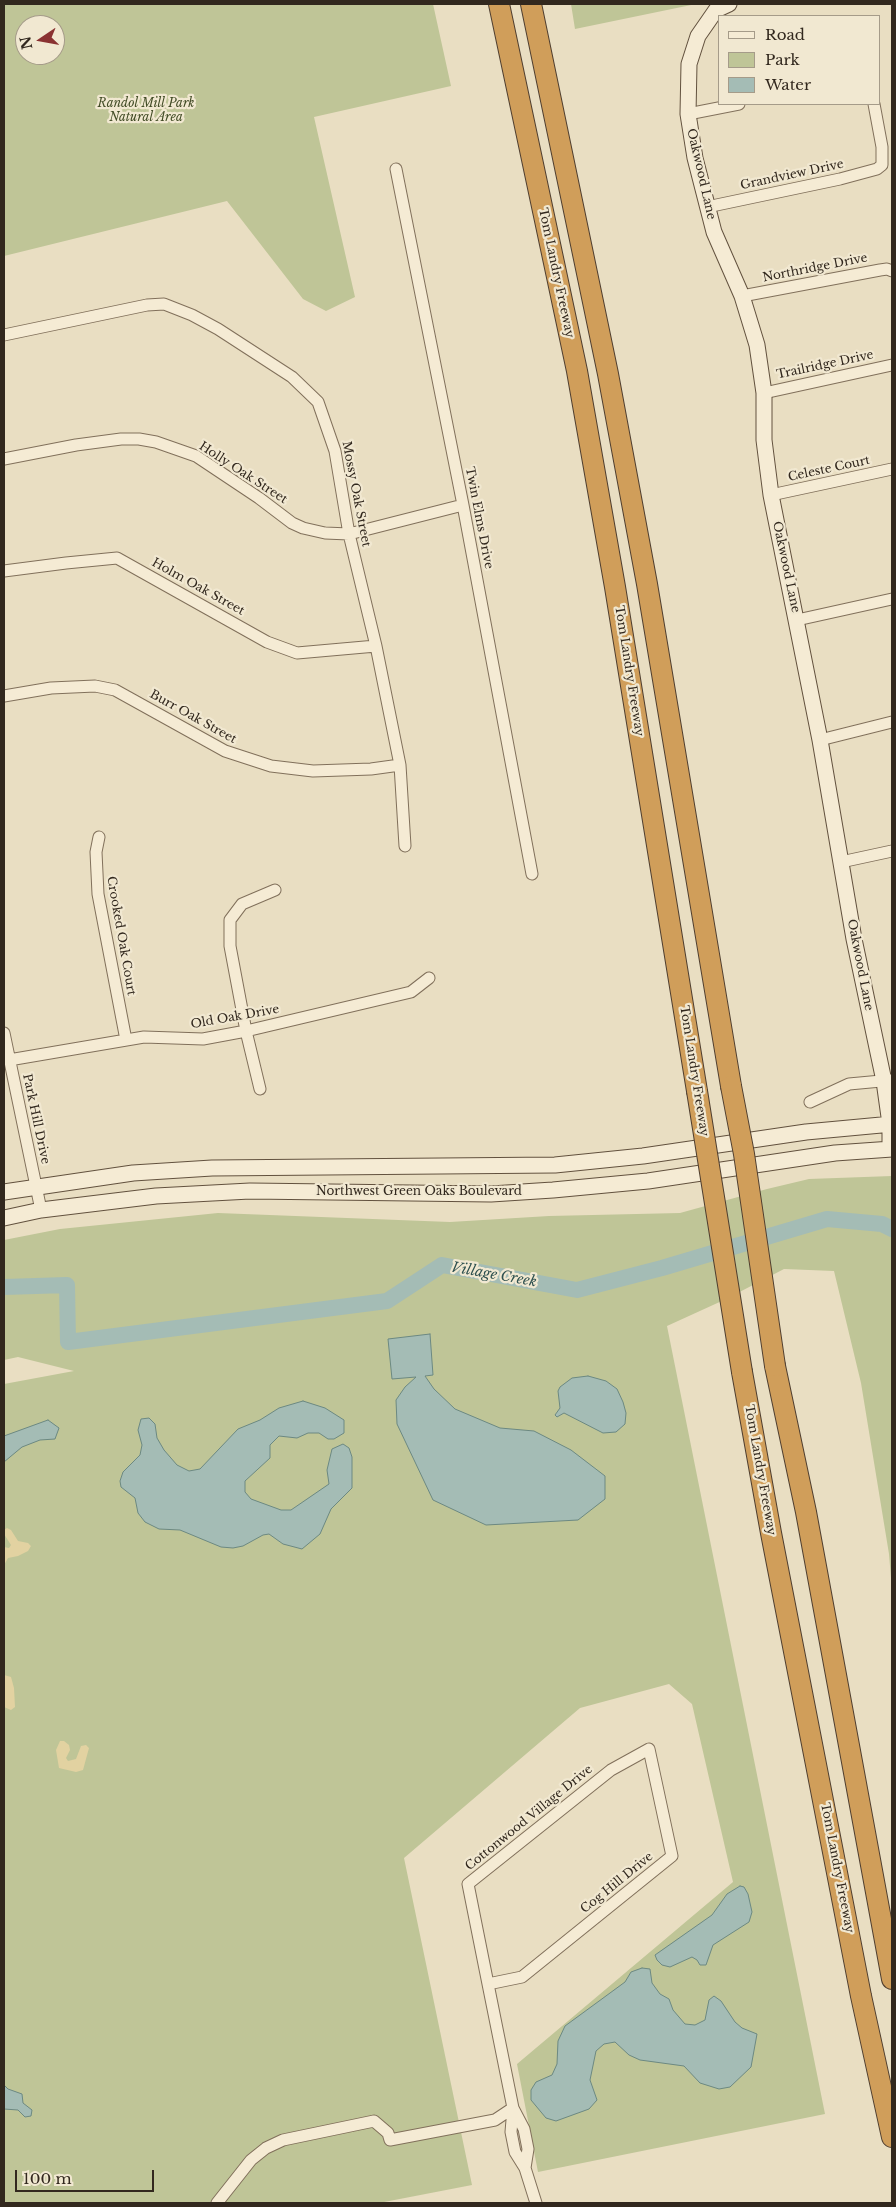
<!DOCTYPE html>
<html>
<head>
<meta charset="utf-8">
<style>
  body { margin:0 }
  #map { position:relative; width:896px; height:2207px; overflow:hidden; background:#e9dec2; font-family:"Libre Baskerville",serif }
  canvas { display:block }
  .frame { position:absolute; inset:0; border:5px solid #32281e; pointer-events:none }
  .legend { position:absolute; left:718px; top:15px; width:162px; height:90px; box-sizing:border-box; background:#f1e8d1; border:1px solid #a59b89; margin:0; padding:6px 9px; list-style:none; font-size:15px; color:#32281e }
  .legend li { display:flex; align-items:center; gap:10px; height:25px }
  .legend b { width:25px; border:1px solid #a59b89 }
  .north { position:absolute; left:15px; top:15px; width:50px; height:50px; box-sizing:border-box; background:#f1e8d1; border:1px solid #a59b89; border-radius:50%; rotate:258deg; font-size:14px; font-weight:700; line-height:20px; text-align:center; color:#32281e }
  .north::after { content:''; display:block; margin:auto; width:18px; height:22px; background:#8a3231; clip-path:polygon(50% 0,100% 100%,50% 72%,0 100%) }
  .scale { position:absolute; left:15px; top:2170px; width:139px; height:22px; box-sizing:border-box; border:2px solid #32281e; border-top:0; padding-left:6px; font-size:15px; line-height:18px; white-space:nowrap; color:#32281e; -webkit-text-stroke:4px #f1e8d1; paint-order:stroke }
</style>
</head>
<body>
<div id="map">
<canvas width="896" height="2207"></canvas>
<div class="frame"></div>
<ul class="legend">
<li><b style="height:6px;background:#f5ebd4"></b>Road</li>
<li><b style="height:14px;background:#bfc597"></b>Park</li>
<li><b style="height:14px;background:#a4bcb5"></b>Water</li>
</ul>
<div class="north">N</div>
<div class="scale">100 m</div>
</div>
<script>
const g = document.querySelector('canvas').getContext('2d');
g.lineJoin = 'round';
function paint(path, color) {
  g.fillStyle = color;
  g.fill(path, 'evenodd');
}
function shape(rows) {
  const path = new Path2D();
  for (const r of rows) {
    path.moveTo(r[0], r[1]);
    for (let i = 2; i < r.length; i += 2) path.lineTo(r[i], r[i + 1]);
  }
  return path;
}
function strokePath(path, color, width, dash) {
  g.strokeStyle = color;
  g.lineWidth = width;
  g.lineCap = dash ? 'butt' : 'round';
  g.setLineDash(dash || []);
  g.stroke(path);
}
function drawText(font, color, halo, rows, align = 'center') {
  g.font = font + ' "Libre Baskerville",serif';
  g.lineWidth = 4.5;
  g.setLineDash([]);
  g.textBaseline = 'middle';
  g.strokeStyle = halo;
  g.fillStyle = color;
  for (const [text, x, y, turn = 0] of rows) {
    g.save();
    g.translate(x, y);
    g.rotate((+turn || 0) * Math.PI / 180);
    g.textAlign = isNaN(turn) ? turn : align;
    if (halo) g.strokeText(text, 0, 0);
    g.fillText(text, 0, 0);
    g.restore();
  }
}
const green = shape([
  [4,4,433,4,451,86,314,117,355,297,326,311,303,299,227,201,4,256],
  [25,25,55,25,55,55,25,55],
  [571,4,696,4,575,29],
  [892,1176,892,1590,889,1554,861,1383,834,1271,784,1269,724,1300,667,1326,825,2114,538,2172,517,2064,733,1882,692,1704,669,1684,580,1708,404,1858,472,2185,379,2203,4,2203,4,1384,74,1371,18,1357,4,1360,4,1240,60,1229,218,1213,450,1222,549,1216,680,1213,767,1189,809,1179]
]);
const sand = shape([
  [7,1528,11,1530,18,1541,28,1543,31,1546,28,1551,18,1556,8,1558,4,1565,4,1547,9,1548,11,1545,4,1534,4,1530],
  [4,1675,11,1677,14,1688,15,1707,11,1710,4,1707],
  [60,1741,64,1741,69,1745,70,1750,66,1758,68,1761,76,1759,81,1746,86,1745,89,1748,83,1770,76,1772,59,1768,56,1750]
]);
const water = shape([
  [430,1334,433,1375,425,1376,434,1389,455,1409,500,1428,534,1431,571,1450,605,1476,605,1499,578,1520,486,1525,433,1500,397,1424,396,1400,405,1387,416,1377,392,1379,388,1339,430,1334],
  [588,1376,606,1381,617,1389,623,1402,626,1413,625,1424,616,1432,603,1433,564,1413,557,1417,555,1415,560,1408,558,1391,560,1387,572,1378,588,1376],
  [303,1401,325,1408,344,1420,344,1433,334,1439,328,1439,319,1433,308,1433,297,1438,279,1436,270,1445,270,1458,245,1481,245,1492,251,1499,281,1510,291,1510,329,1484,327,1470,332,1449,343,1444,349,1448,352,1457,352,1488,331,1509,320,1534,302,1549,283,1544,269,1534,263,1535,243,1546,233,1548,221,1547,180,1530,159,1529,145,1522,138,1513,135,1498,121,1487,120,1481,123,1472,140,1455,142,1445,138,1430,141,1419,149,1418,155,1424,157,1438,164,1450,177,1465,189,1471,200,1469,238,1429,260,1420,279,1408,303,1401],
  [48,1420,59,1428,55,1439,40,1440,22,1447,4,1462,4,1436,48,1420],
  [740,1886,744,1887,748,1894,752,1912,749,1922,713,1945,706,1965,700,1965,697,1960,692,1957,670,1967,662,1965,657,1960,655,1955,712,1915,727,1894,740,1886],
  [642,1968,650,1969,652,1983,660,1994,669,1999,673,2010,685,2024,695,2025,705,2020,709,2000,714,1996,721,2001,735,2022,742,2028,757,2034,751,2067,730,2087,719,2089,700,2083,684,2066,640,2060,629,2055,615,2042,604,2044,596,2051,590,2080,597,2100,589,2109,556,2121,546,2118,531,2100,531,2090,536,2082,552,2075,557,2064,558,2041,565,2026,625,1982,631,1972,642,1968],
  [4,2085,8,2089,22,2094,23,2103,32,2110,31,2116,25,2117,18,2110,4,2109,4,2085]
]);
const river = shape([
  [4,1287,67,1285,68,1342,387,1301,442,1265,577,1290,662,1268,827,1219,882,1224,892,1229]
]);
const street = shape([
  [688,114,739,104],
  [396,169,463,505,532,874],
  [707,207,840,179,877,169,882,165,882,147,874,104],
  [742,296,880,270,887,269,892,271],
  [4,335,147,305,164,304,192,315,218,329,292,377,318,402,335,451,349,534,376,646,400,765,405,846],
  [764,393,892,365],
  [4,459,76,445,121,439,139,439,156,442,196,456,259,498,292,523,303,528,325,533,349,534,463,505],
  [771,495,892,469],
  [4,571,66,563,117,558,267,642,297,653,376,646],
  [797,620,892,599],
  [4,696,51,688,95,686,115,690,225,751,271,766,313,771,371,769,400,765],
  [820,740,892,722],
  [99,837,96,852,98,894,126,1040],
  [841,862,892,851],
  [4,1033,41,1210],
  [9,1060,144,1037,203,1039,246,1031,411,992,429,978],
  [260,1089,246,1031,230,946,230,920,242,904,275,890],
  [810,1102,849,1084,892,1080],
  [488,1984,522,1977,672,1856,649,1749,611,1770,468,1884,488,1984,513,2108,524,2129,528,2149,525,2168],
  [513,2108,511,2132,515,2152,525,2168,536,2203],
  [217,2203,251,2160,266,2148,283,2140,374,2121,388,2133,390,2140,495,2120,513,2108]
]);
const secondary = shape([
  [729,4,716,10,698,36,689,64,688,114,695,158,714,232,742,296,757,345,764,393,764,440,771,495,820,740,854,939,884,1081,890,1124,890,1149],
  [4,1192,133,1173,212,1168,555,1165,643,1156,806,1132,892,1124],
  [4,1218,41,1210,156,1196,250,1191,491,1194,553,1190,648,1181,835,1153,892,1149]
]);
const highway = shape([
  [499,4,577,371,615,587,697,1091],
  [531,4,608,374,647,584,731,1086],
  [775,1366,806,1512,892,1979],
  [742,1372,771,1533,861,1996,892,2137]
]);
const highwayBridge = shape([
  [731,1086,744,1154,775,1366],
  [697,1091,742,1372]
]);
const parkNames = [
  ["Randol Mill Park",146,104],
  ["Natural Area",146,118]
];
const streetNames = [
  ["Oakwood Lane",701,174,77],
  ["Grandview Drive",792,175,-12],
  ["Northridge Drive",815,268,-11],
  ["Tom Landry Freeway",556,273,78],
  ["Trailridge Drive",825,365,-12],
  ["Celeste Court",829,469,-12],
  ["Holly Oak Street",243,473,33],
  ["Mossy Oak Street",356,494,79],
  ["Twin Elms Drive",479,518,79],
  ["Oakwood Lane",786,567,78],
  ["Holm Oak Street",198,587,29],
  ["Tom Landry Freeway",629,671,81],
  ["Burr Oak Street",193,717,29],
  ["Crooked Oak Court",121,936,80],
  ["Oakwood Lane",860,965,79],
  ["Old Oak Drive",235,1017,-10],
  ["Tom Landry Freeway",694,1071,81],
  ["Park Hill Drive",36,1119,78],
  ["Northwest Green Oaks Boulevard",419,1192],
  ["Tom Landry Freeway",760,1470,80],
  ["Cottonwood Village Drive",529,1818,-39],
  ["Tom Landry Freeway",837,1868,79],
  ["Cog Hill Drive",617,1883,-39]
];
const waterNames = [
  ["Village Creek",494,1275,10]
];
paint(green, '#bfc597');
paint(sand, '#e2d2a1');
paint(water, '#a4bcb5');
strokePath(water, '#6c8982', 1);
strokePath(river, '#a4bcb5', 16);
strokePath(street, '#81705b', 13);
strokePath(secondary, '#62513e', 17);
strokePath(highway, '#4f3e2f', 22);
strokePath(street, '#f5ebd4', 11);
strokePath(secondary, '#f5ebd4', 15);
strokePath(highway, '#d09e5a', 20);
strokePath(highwayBridge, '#4f3e2f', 22, []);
strokePath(highwayBridge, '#d09e5a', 20);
drawText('italic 12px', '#424c26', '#f1e8d1', parkNames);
drawText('12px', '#32281e', '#f1e8d1', streetNames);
drawText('italic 14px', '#2e504f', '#f1e8d1', waterNames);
</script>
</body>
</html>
